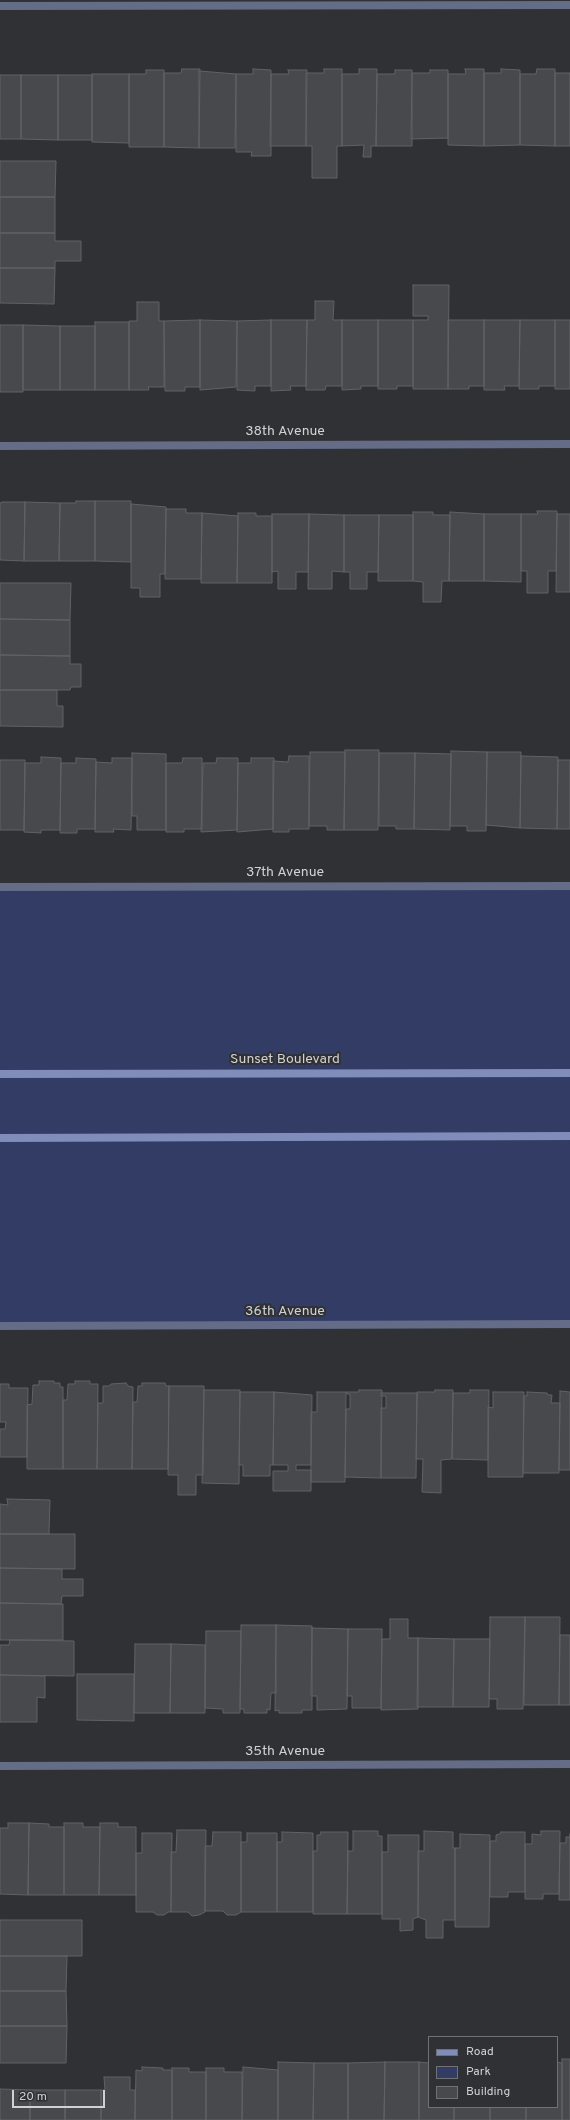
<!DOCTYPE html>
<html>
<head>
<meta charset="utf-8">
<style>
  body { margin:0 }
  #map { position:relative; width:570px; height:2120px; overflow:hidden; background:#303134; font-family:Overpass,sans-serif }
  canvas { display:block }
  .legend { position:absolute; left:428px; top:2036px; width:130px; height:72px; box-sizing:border-box; background:#303134; border:1px solid #707174; margin:0; padding:5px 7px; list-style:none; font-size:12px; color:#d1d1d3 }
  .legend li { display:flex; align-items:center; gap:8px; height:20px }
  .legend b { width:20px; border:1px solid #707174 }
  .scale { position:absolute; left:12px; top:2090px; width:93px; height:18px; box-sizing:border-box; border:2px solid #d1d1d3; border-top:0; padding-left:5px; font-size:12px; line-height:14px; white-space:nowrap; color:#d1d1d3; -webkit-text-stroke:3px #303134; paint-order:stroke }
</style>
</head>
<body>
<div id="map">
<canvas width="570" height="2120"></canvas>
<ul class="legend">
<li><b style="height:5px;background:#808dba"></b>Road</li>
<li><b style="height:11px;background:#323c65"></b>Park</li>
<li><b style="height:11px;background:#48494c"></b>Building</li>
</ul>
<div class="scale">20 m</div>
</div>
<script>
const g = document.querySelector('canvas').getContext('2d');
g.lineJoin = 'round';
function paint(path, color) {
  g.fillStyle = color;
  g.fill(path, 'evenodd');
}
function shape(rows) {
  const path = new Path2D();
  for (const r of rows) {
    path.moveTo(r[0], r[1]);
    for (let i = 2; i < r.length; i += 2) path.lineTo(r[i], r[i + 1]);
  }
  return path;
}
function strokePath(path, color, width, dash) {
  g.strokeStyle = color;
  g.lineWidth = width;
  g.lineCap = dash ? 'butt' : 'round';
  g.setLineDash(dash || []);
  g.stroke(path);
}
function drawText(font, color, halo, rows, align = 'center') {
  g.font = font + ' Overpass,sans-serif';
  g.lineWidth = 4;
  g.setLineDash([]);
  g.textBaseline = 'middle';
  g.strokeStyle = halo;
  g.fillStyle = color;
  for (const [text, x, y, turn = 0] of rows) {
    g.save();
    g.translate(x, y);
    g.rotate((+turn || 0) * Math.PI / 180);
    g.textAlign = isNaN(turn) ? turn : align;
    if (halo) g.strokeText(text, 0, 0);
    g.fillText(text, 0, 0);
    g.restore();
  }
}
const green = shape([
  [570,885,570,1324,0,1326,0,887]
]);
const building = shape([
  [182,69,200,69,199,148,164,147,164,73,181,73,182,69],
  [253,69,271,70,271,156,251,156,252,152,236,152,236,74,253,74,253,69],
  [324,69,342,69,342,146,337,146,337,178,312,178,312,146,306,146,306,73,324,73,324,69],
  [359,69,377,69,376,146,371,146,371,157,363,157,364,145,342,146,342,74,359,74,359,69],
  [465,69,484,69,484,146,448,145,448,74,466,74,465,69],
  [501,69,520,70,520,145,484,146,484,73,501,73,501,69],
  [537,69,555,69,555,146,520,145,520,74,536,74,537,69],
  [146,70,164,70,164,147,129,147,129,74,146,74,146,70],
  [288,70,307,70,306,146,270,146,271,74,289,74,288,70],
  [395,70,412,70,412,146,376,146,377,74,395,74,395,70],
  [430,70,448,70,448,138,411,139,412,73,430,73,430,70],
  [199,71,236,74,235,148,199,148,199,71],
  [555,73,570,73,570,146,555,146,555,73],
  [92,74,129,74,129,143,92,142,92,74],
  [0,75,21,75,21,139,0,139,0,75],
  [21,75,58,75,58,140,21,139,21,75],
  [58,75,92,75,92,140,58,140,58,75],
  [0,161,56,161,55,197,0,197,0,161],
  [0,197,55,197,55,233,0,233,0,197],
  [0,233,55,233,55,241,81,241,81,261,55,261,55,268,0,268,0,233],
  [0,268,55,268,54,304,0,303,0,268],
  [413,285,449,285,448,389,413,389,413,320,428,320,428,316,413,316,413,285],
  [315,301,334,301,333,320,342,320,342,386,326,386,325,390,306,390,307,320,315,320,315,301],
  [137,302,159,302,159,321,164,321,164,387,148,387,149,390,129,390,129,321,137,321,137,302],
  [200,320,200,387,185,387,185,391,165,391,164,321,200,320],
  [200,320,237,321,236,387,200,390,200,320],
  [271,320,307,320,306,386,290,386,291,390,271,391,271,320],
  [271,320,271,386,255,386,255,391,237,390,237,321,271,320],
  [342,320,378,320,378,386,361,386,361,389,342,390,342,320],
  [378,320,413,320,413,386,397,386,397,389,378,389,378,320],
  [448,320,484,320,484,386,469,386,469,389,448,389,448,320],
  [484,320,520,320,519,386,504,386,505,390,484,390,484,320],
  [520,320,555,320,555,386,539,386,539,389,519,389,520,320],
  [555,320,570,320,570,389,555,389,555,320],
  [95,322,129,322,129,390,95,390,95,322],
  [0,325,23,325,23,392,0,392,0,325],
  [23,325,60,326,60,390,23,390,23,325],
  [60,326,95,326,95,390,60,390,60,326],
  [76,501,95,501,95,561,59,561,60,503,76,503,76,501],
  [95,501,131,501,131,562,95,561,95,501],
  [3,502,25,502,24,561,0,560,0,503,3,502],
  [25,502,60,503,59,561,24,561,25,502],
  [131,504,166,507,165,574,160,574,160,597,140,597,140,588,131,588,131,504],
  [166,509,186,509,186,513,202,513,201,579,165,579,166,509],
  [537,511,557,511,556,571,548,571,548,593,527,593,527,571,521,571,521,514,538,514,537,511],
  [413,512,433,512,433,515,450,515,449,581,442,581,441,602,423,602,423,582,413,581,413,512],
  [450,512,484,514,484,581,449,581,450,512],
  [202,513,238,516,237,583,201,583,202,513],
  [238,513,256,513,256,516,272,516,272,583,237,583,238,513],
  [272,514,309,514,308,572,296,572,296,589,278,589,278,571,272,572,272,514],
  [309,514,344,515,344,572,332,571,332,589,308,589,309,514],
  [484,514,521,514,521,582,484,581,484,514],
  [557,514,570,514,570,592,556,592,557,514],
  [344,515,379,515,378,572,367,572,367,589,350,589,350,572,344,572,344,515],
  [379,515,413,515,413,581,378,581,379,515],
  [0,583,71,583,70,620,0,619,0,583],
  [0,619,70,620,70,656,0,655,0,619],
  [0,655,70,656,70,664,81,664,81,687,71,687,70,690,0,690,0,655],
  [0,690,57,690,57,706,63,706,63,727,0,726,0,690],
  [345,750,379,750,378,830,344,830,345,750],
  [451,751,487,752,486,831,467,831,467,826,450,826,451,751],
  [310,752,345,752,344,830,327,830,327,826,309,826,310,752],
  [487,752,521,752,520,828,486,825,487,752],
  [132,753,166,754,166,830,137,830,137,816,132,816,132,753],
  [379,753,415,753,414,829,396,829,396,826,379,826,379,753],
  [415,753,451,754,450,830,414,829,415,753],
  [289,756,309,756,309,829,289,829,289,832,273,832,273,761,288,762,289,756],
  [521,756,558,757,557,829,520,828,521,756],
  [41,757,61,758,60,830,41,830,41,833,24,832,25,763,41,763,41,757],
  [76,758,96,759,95,829,77,829,77,833,60,833,61,763,76,763,76,758],
  [112,758,132,758,131,830,113,829,114,832,95,832,96,762,112,763,112,758],
  [183,758,202,758,202,829,184,829,184,832,166,832,166,763,182,763,183,758],
  [217,758,238,758,237,830,201,832,203,763,216,763,217,758],
  [251,758,274,758,273,829,237,832,238,763,251,763,251,758],
  [0,760,25,760,24,830,0,830,0,760],
  [558,760,570,760,570,829,557,829,558,760],
  [39,1381,54,1381,54,1383,60,1383,60,1387,63,1387,63,1469,27,1469,27,1405,32,1404,33,1385,39,1385,39,1381],
  [75,1381,90,1381,90,1384,98,1384,97,1469,63,1469,63,1400,67,1400,68,1384,75,1384,75,1381],
  [126,1383,128,1386,133,1387,132,1469,97,1469,98,1403,103,1403,103,1386,109,1386,111,1384,126,1383],
  [142,1383,165,1383,166,1386,169,1386,168,1469,132,1469,133,1402,137,1402,138,1386,142,1386,142,1383],
  [0,1384,9,1384,9,1388,28,1388,27,1457,0,1457,0,1429,5,1429,6,1422,0,1422,0,1384],
  [169,1386,204,1386,203,1475,196,1475,196,1495,178,1495,178,1475,168,1475,169,1386],
  [204,1390,240,1390,239,1484,202,1483,204,1390],
  [359,1390,382,1390,381,1478,345,1477,346,1409,350,1409,350,1394,347,1394,346,1392,359,1392,359,1390],
  [435,1390,453,1390,452,1459,441,1460,441,1493,422,1492,423,1459,416,1459,417,1392,435,1392,435,1390],
  [470,1390,489,1390,488,1460,452,1459,453,1393,470,1393,470,1390],
  [560,1391,570,1392,570,1470,559,1470,560,1391],
  [240,1392,274,1392,273,1465,270,1465,270,1476,243,1476,243,1465,239,1465,240,1392],
  [274,1392,312,1395,311,1465,296,1465,296,1470,311,1470,311,1491,273,1491,273,1471,288,1471,288,1465,273,1465,274,1392],
  [317,1392,346,1392,345,1482,311,1482,311,1412,317,1412,317,1392],
  [493,1392,524,1392,523,1477,488,1477,488,1407,493,1408,493,1392],
  [527,1392,547,1393,548,1395,552,1395,551,1403,560,1403,559,1473,523,1473,524,1396,527,1396,527,1392],
  [381,1393,417,1393,416,1478,381,1478,381,1408,386,1408,386,1396,381,1396,381,1393],
  [7,1499,50,1500,49,1534,0,1534,0,1504,8,1505,7,1499],
  [0,1534,75,1534,75,1569,0,1568,0,1534],
  [0,1568,62,1569,62,1579,83,1579,83,1596,62,1596,61,1604,0,1603,0,1568],
  [0,1603,63,1604,63,1640,0,1640,0,1603],
  [490,1617,525,1617,523,1709,497,1709,497,1699,489,1699,490,1617],
  [525,1617,560,1617,559,1705,524,1705,525,1617],
  [390,1619,408,1619,408,1638,418,1638,418,1709,381,1710,382,1639,390,1639,390,1619],
  [241,1625,276,1625,276,1693,271,1693,270,1710,267,1709,267,1713,244,1713,244,1709,240,1709,241,1625],
  [276,1625,312,1626,312,1710,302,1710,302,1713,279,1713,279,1710,275,1711,276,1625],
  [312,1628,348,1629,347,1709,317,1710,317,1696,311,1696,312,1628],
  [348,1629,382,1629,381,1708,352,1708,352,1696,347,1696,348,1629],
  [206,1631,241,1631,240,1713,223,1713,223,1709,205,1708,206,1631],
  [560,1635,570,1635,570,1705,559,1705,560,1635],
  [418,1638,454,1639,453,1707,417,1707,418,1638],
  [454,1639,490,1639,489,1707,453,1707,454,1639],
  [10,1640,74,1641,74,1676,0,1675,0,1645,9,1645,10,1640],
  [135,1644,171,1644,170,1713,134,1713,135,1644],
  [171,1644,205,1645,205,1713,170,1713,171,1644],
  [77,1674,134,1674,134,1721,77,1720,77,1674],
  [0,1675,45,1676,45,1698,37,1697,37,1722,0,1722,0,1675],
  [8,1823,29,1823,28,1895,0,1894,0,1828,8,1828,8,1823],
  [29,1823,49,1824,49,1827,64,1827,64,1895,28,1895,29,1823],
  [64,1823,83,1823,83,1827,100,1827,99,1895,64,1895,64,1823],
  [100,1823,118,1823,118,1827,136,1827,136,1895,99,1895,100,1823],
  [177,1830,206,1830,205,1912,199,1915,192,1916,188,1912,171,1912,171,1852,176,1852,177,1830],
  [353,1831,378,1831,378,1836,382,1836,382,1914,347,1914,348,1851,353,1851,353,1831],
  [424,1831,453,1832,453,1848,455,1848,455,1920,443,1920,443,1938,426,1938,426,1920,418,1917,418,1851,424,1851,424,1831],
  [541,1831,560,1831,559,1894,543,1894,543,1899,525,1899,525,1844,532,1844,532,1834,541,1835,541,1831],
  [213,1832,241,1832,241,1912,236,1915,227,1915,223,1911,205,1911,205,1846,212,1846,213,1832],
  [282,1832,313,1833,313,1912,277,1912,277,1842,282,1842,282,1832],
  [321,1832,348,1832,347,1914,313,1914,313,1851,317,1851,317,1835,320,1835,321,1832],
  [501,1832,525,1832,525,1892,508,1892,508,1897,490,1897,490,1841,496,1841,496,1835,500,1834,501,1832],
  [142,1833,172,1833,171,1912,168,1912,164,1915,157,1915,153,1912,136,1912,136,1853,142,1853,142,1833],
  [247,1833,277,1833,277,1912,241,1912,241,1842,247,1842,247,1833],
  [460,1834,490,1835,489,1927,455,1927,455,1848,460,1848,460,1834],
  [570,1834,570,1900,559,1900,560,1843,566,1843,566,1837,570,1837,570,1834],
  [388,1835,419,1835,418,1917,413,1919,413,1930,400,1931,400,1919,382,1919,382,1852,388,1852,388,1835],
  [0,1920,82,1920,82,1956,0,1956,0,1920],
  [0,1956,67,1956,66,1991,0,1991,0,1956],
  [0,1991,66,1991,67,2026,0,2026,0,1991],
  [0,2026,67,2026,66,2063,0,2063,0,2026],
  [562,2059,570,2059,570,2120,562,2120,562,2059],
  [278,2062,314,2063,313,2120,278,2120,278,2062],
  [385,2062,419,2062,419,2120,384,2120,385,2062],
  [385,2062,384,2120,348,2120,348,2063,385,2062],
  [419,2062,429,2063,429,2107,454,2107,454,2120,419,2120,419,2062],
  [557,2062,562,2063,562,2120,526,2120,526,2107,557,2107,557,2062],
  [314,2063,348,2063,348,2120,313,2120,314,2063],
  [142,2067,163,2068,163,2070,172,2070,172,2120,135,2120,136,2070,142,2071,142,2067],
  [243,2067,278,2070,278,2120,242,2120,243,2067],
  [172,2068,189,2068,189,2072,206,2072,206,2120,172,2120,172,2068],
  [206,2068,224,2068,224,2072,242,2072,242,2120,206,2120,206,2068],
  [104,2077,130,2077,130,2090,135,2090,135,2120,101,2120,101,2090,105,2090,104,2077],
  [0,2089,30,2090,30,2120,0,2120,0,2089],
  [30,2090,65,2090,65,2120,30,2120,30,2090],
  [65,2090,101,2090,101,2120,65,2120,65,2090],
  [454,2107,490,2107,490,2120,454,2120,454,2107],
  [490,2107,526,2107,526,2120,490,2120,490,2107]
]);
const minor = shape([
  [0,6,570,5],
  [0,446,570,444],
  [0,887,570,886],
  [0,1326,570,1324],
  [0,1766,570,1764]
]);
const secondary = shape([
  [0,1074,570,1073],
  [0,1138,570,1136]
]);
const streetNames = [
  ["38th Avenue",285,432],
  ["37th Avenue",285,873],
  ["Sunset Boulevard",285,1060],
  ["36th Avenue",285,1312],
  ["35th Avenue",285,1752]
];
paint(green, '#323c65');
paint(building, '#48494c');
strokePath(building, '#616266', 1);
strokePath(minor, '#646c88', 8);
strokePath(secondary, '#808dba', 8);
drawText('14px', '#d1d1d3', '#303134', streetNames);
</script>
</body>
</html>
